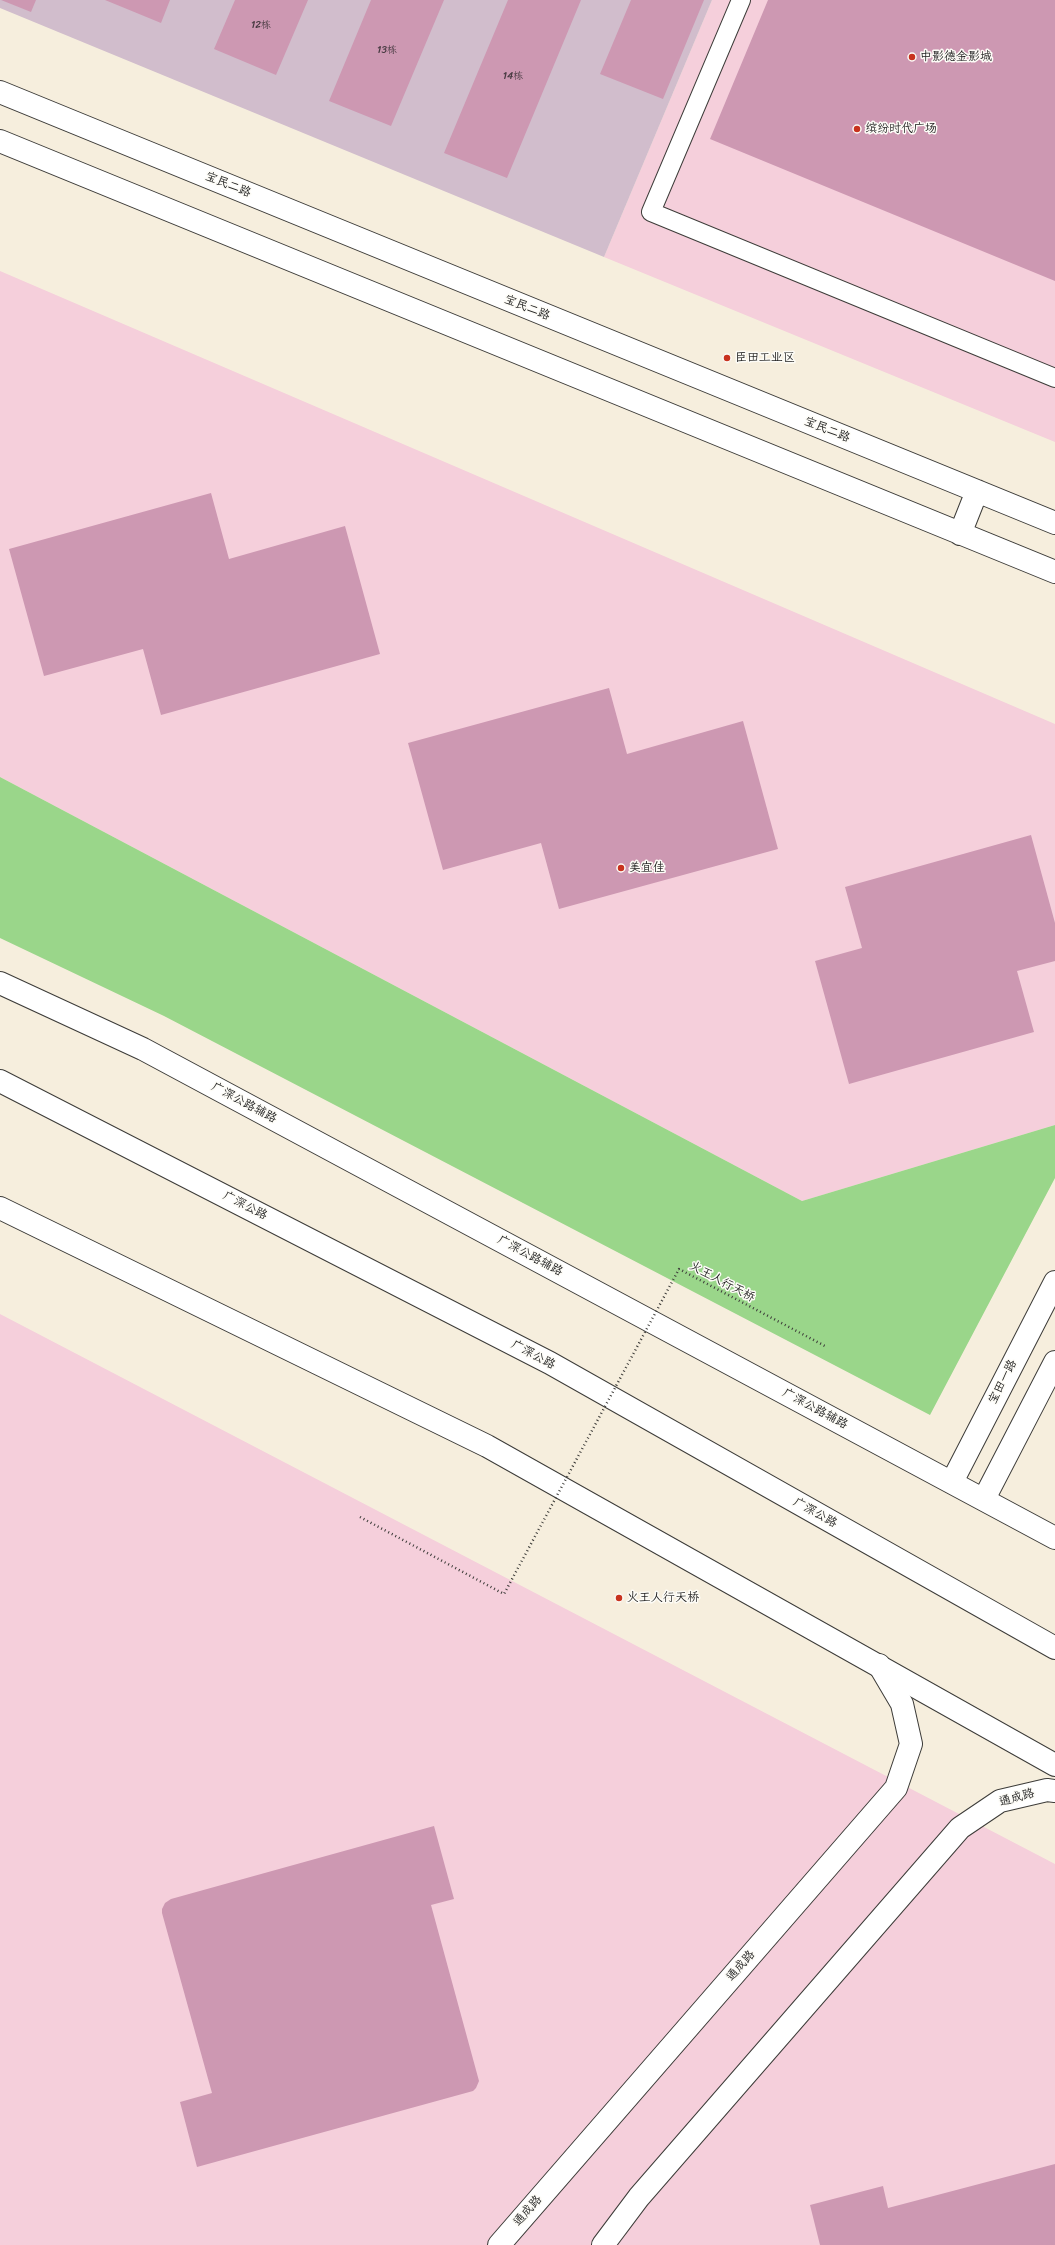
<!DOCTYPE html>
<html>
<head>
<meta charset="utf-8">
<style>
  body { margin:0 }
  canvas { display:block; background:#f6eedd }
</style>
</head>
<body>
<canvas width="1055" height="2245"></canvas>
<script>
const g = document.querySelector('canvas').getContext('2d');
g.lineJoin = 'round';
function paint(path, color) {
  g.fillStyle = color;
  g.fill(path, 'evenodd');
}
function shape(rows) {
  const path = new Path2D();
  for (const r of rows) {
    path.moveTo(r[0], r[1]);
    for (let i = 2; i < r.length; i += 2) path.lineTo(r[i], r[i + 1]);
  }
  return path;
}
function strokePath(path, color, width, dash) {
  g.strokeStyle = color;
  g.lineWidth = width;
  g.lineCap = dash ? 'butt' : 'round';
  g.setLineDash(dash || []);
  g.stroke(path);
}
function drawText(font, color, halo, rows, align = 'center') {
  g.font = font + ' Sriracha,"LXGW WenKai TC",sans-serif';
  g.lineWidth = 3;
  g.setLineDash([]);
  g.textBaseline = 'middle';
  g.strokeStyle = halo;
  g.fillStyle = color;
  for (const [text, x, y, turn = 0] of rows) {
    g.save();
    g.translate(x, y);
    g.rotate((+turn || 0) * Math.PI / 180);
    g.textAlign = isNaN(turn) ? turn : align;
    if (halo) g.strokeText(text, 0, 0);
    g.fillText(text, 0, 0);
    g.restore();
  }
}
const built = shape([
  [712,0,1055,0,1055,442,604,257],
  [0,271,1055,724,1055,1125,802,1201,0,777],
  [0,1314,1055,1864,1055,2245,0,2245]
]);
const industrial = shape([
  [0,0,712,0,604,257,0,8]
]);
const green = shape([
  [0,777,802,1201,1055,1125,1055,1178,930,1415,164,1016,0,938]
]);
const building = shape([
  [1,0,36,0,31,12],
  [105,0,170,0,161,23],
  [235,0,308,0,276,75,214,49],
  [371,0,444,0,391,126,329,101],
  [508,0,581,0,507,178,444,153],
  [631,0,704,0,663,99,600,74],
  [768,0,1055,0,1055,281,710,139],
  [211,493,229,559,345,526,380,654,161,715,143,649,44,676,9,549],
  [609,688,627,754,743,721,778,849,559,909,541,843,443,870,408,743],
  [1031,835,1055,923,1055,961,1017,971,1034,1032,849,1084,815,961,862,948,845,887],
  [434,1826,454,1899,431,1905,479,2081,476,2088,473,2091,197,2167,180,2102,212,2093,162,1913,162,1909,165,1903,171,1899],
  [1055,2164,1055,2245,820,2245,810,2205,883,2186,888,2208]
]);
const lane = shape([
  [741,0,651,212,1055,378]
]);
const secondary = shape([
  [0,92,1055,523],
  [0,141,1055,572],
  [960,534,977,491],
  [952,1482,1055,1282],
  [984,1499,1055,1362],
  [499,2245,896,1788,911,1744,902,1704,879,1665],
  [603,2245,639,2197,960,1828,1000,1801,1047,1790,1055,1791]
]);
const primary = shape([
  [0,983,143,1049,1055,1538]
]);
const highway = shape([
  [0,1081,550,1363,1055,1648],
  [0,1208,487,1446,1055,1765]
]);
const pathBridge = shape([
  [360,1517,504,1594,679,1269,825,1346]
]);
const markers = [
  [912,57,4,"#c8321e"],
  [857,129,4,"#c8321e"],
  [727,358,4,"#c8321e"],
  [621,868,4,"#c8321e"],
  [619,1598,4,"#c8321e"]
];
const numberNames = [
  ["12栋",261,25],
  ["13栋",387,50],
  ["14栋",513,76]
];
const poiNames = [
  ["中影德金影城",920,57],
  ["缤纷时代广场",865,129],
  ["臣田工业区",735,358],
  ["美宜佳",629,868],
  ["火王人行天桥",627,1598]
];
const streetNames = [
  ["宝民二路",228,185,22],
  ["宝民二路",527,308,22],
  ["宝民二路",827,430,22],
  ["广深公路辅路",244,1103,28],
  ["广深公路",245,1206,27],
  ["广深公路辅路",530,1256,28],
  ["火王人行天桥",722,1282,28],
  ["广深公路",533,1355,28],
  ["宝田一路",1003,1382,-63],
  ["广深公路辅路",815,1409,28],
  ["广深公路",815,1513,29],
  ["通成路",1017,1798,-16],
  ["通成路",741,1966,-49],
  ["通成路",528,2211,-49]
];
paint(built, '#f5cfdb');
paint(industrial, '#d1bdcc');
paint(green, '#9ad68a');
paint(building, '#cd98b2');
strokePath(lane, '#3d3c39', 20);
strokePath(secondary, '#3d3c39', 24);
strokePath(primary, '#3d3c39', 24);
strokePath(highway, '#3d3c39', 24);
strokePath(lane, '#fff', 18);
strokePath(secondary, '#fff', 22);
strokePath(primary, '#fff', 22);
strokePath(highway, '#fff', 22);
strokePath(pathBridge, '#3d3c39', 2.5, [1, 3]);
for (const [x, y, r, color] of markers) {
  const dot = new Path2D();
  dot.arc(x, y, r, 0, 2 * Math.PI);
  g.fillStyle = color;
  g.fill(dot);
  strokePath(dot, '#fdfcf7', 1.5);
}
drawText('10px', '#483b42', null, numberNames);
drawText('12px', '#1c1c1c', '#fdfcf7', poiNames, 'left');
drawText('12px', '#1c1c1c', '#fdfcf7', streetNames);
</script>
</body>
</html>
